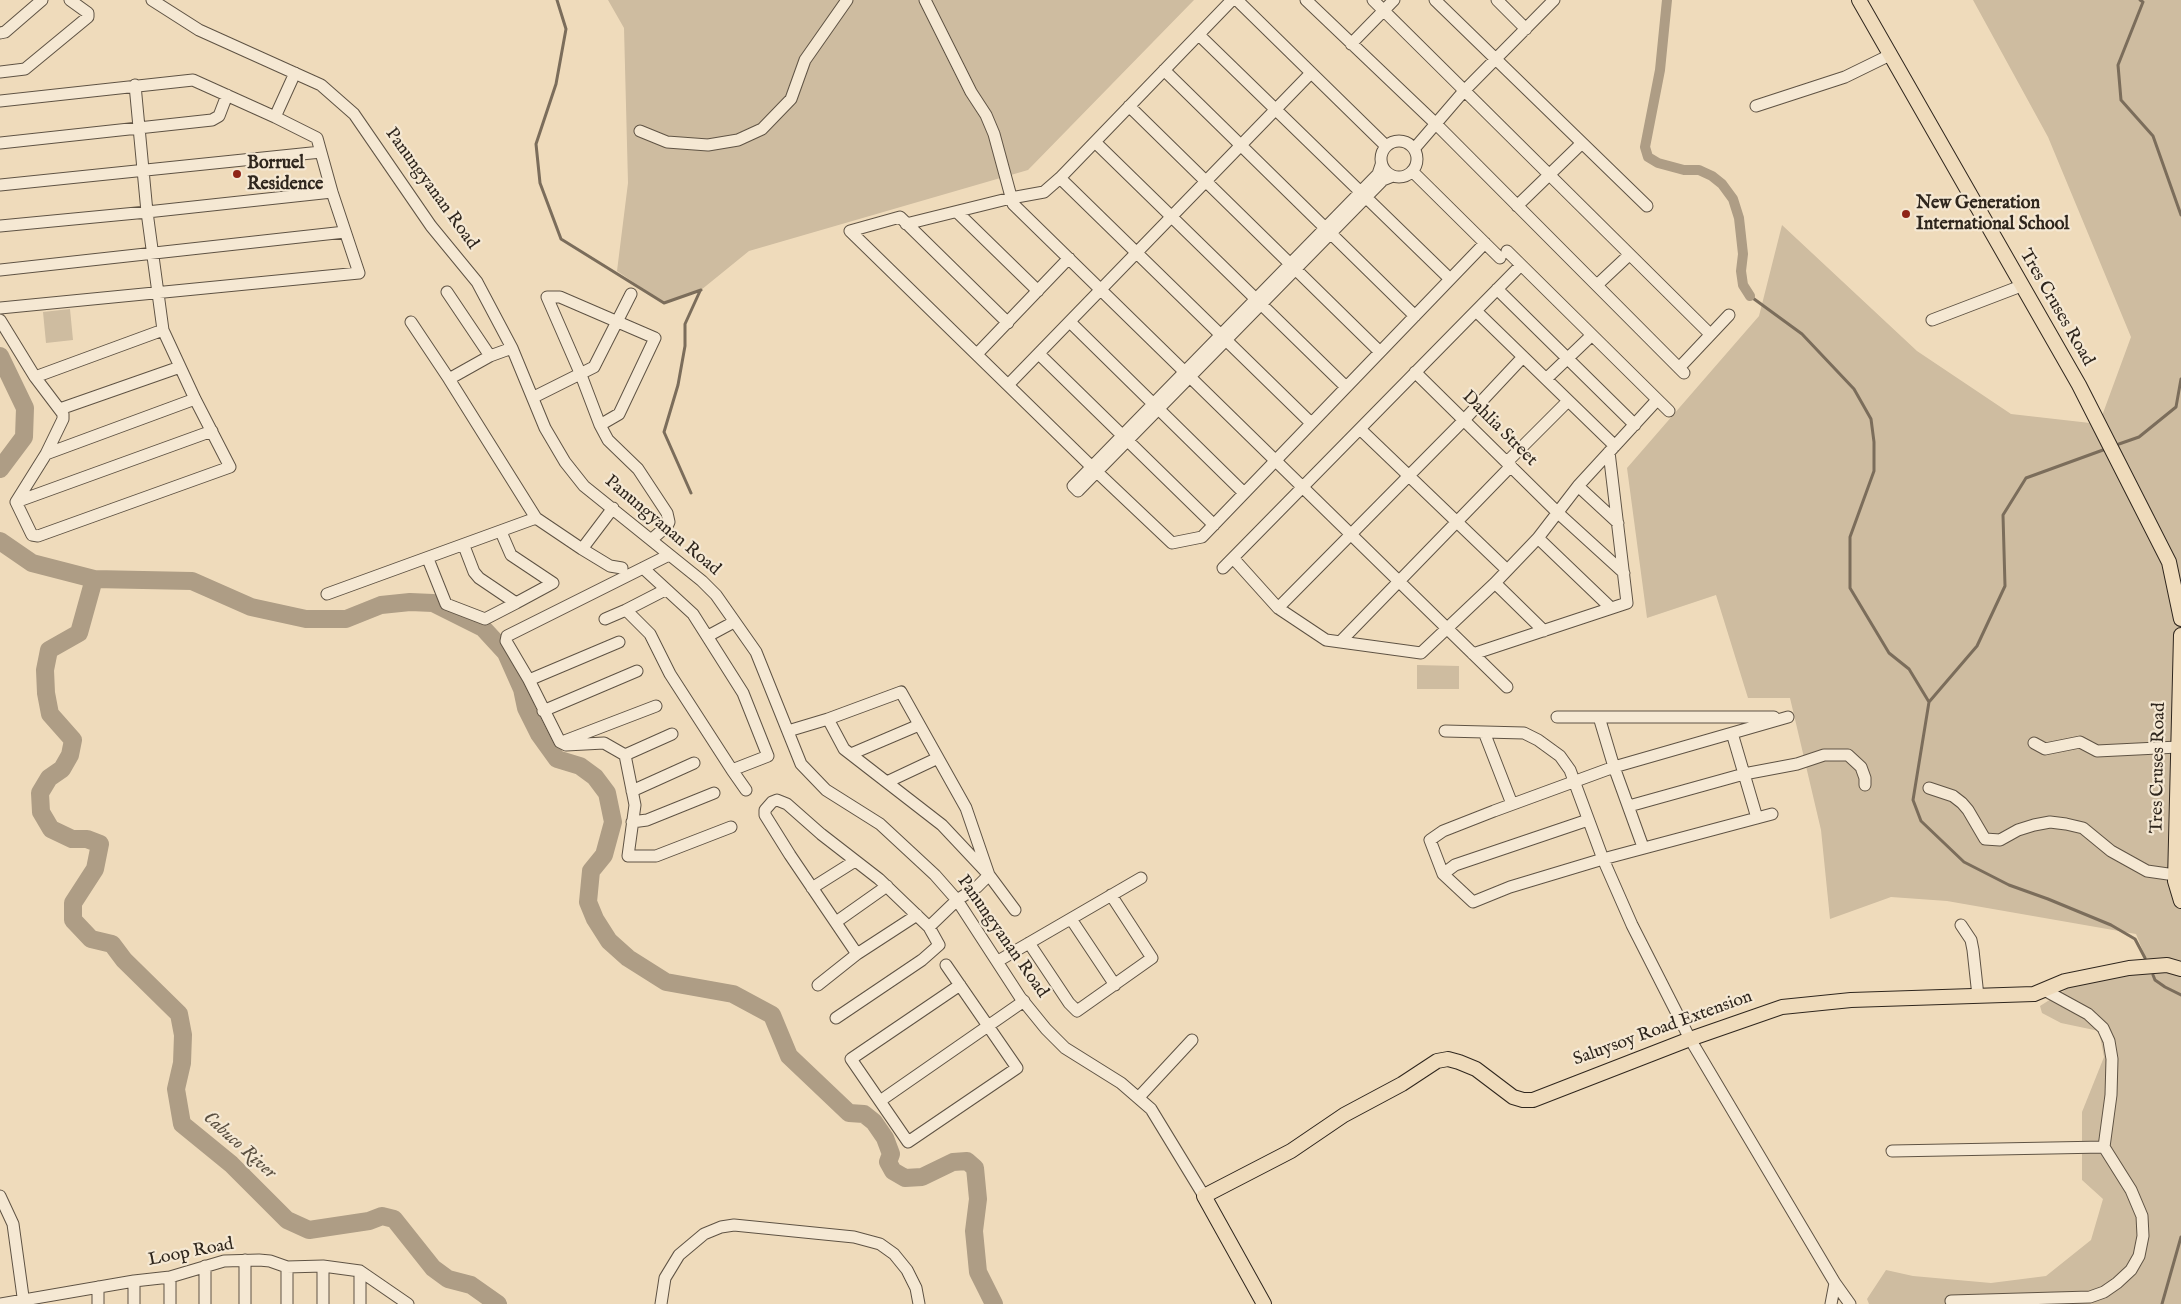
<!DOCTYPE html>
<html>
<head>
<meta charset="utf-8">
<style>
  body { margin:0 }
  canvas { display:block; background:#efdbbb }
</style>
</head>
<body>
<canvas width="2181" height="1304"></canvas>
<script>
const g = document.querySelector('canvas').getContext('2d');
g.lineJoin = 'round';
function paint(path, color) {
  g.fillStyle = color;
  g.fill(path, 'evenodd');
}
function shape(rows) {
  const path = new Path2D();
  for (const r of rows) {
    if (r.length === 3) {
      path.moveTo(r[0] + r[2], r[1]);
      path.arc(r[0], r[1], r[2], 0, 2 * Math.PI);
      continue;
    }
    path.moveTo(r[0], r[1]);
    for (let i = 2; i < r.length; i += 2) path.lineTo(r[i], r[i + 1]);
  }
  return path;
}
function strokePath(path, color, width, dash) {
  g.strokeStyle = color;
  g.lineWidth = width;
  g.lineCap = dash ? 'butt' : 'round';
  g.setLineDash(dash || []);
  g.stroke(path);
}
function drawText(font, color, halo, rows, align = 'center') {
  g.font = font + ' "IM FELL English",serif';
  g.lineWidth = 4.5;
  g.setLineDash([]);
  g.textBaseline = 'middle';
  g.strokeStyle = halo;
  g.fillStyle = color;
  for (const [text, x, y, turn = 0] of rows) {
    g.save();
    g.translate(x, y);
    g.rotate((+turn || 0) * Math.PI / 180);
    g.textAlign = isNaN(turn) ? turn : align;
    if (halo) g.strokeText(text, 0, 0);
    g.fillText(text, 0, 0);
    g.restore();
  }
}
const green = shape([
  [608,0,1194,0,1028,170,749,251,701,290,664,303,617,271,628,183,624,28],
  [1973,0,2181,0,2181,1304,1869,1304,1867,1299,1886,1270,1913,1276,1991,1283,2046,1276,2091,1240,2103,1199,2082,1180,2082,1112,2104,1057,2099,1031,2061,1023,2042,1013,2040,1006,2073,985,2103,978,2152,973,2136,934,1947,901,1891,897,1830,919,1821,830,1790,698,1748,698,1716,595,1647,618,1627,468,1759,316,1782,225,1917,351,2011,414,2099,424,2131,337,2048,137],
  [70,309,73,340,46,343,43,312],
  [1417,665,1459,666,1459,689,1417,689]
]);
const stream = shape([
  [557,0,566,29,556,84,536,144,540,183,561,239,664,303,701,290],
  [2140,0,2143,2,2118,65,2121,100,2153,136,2181,215],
  [1750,296,1802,334,1854,389,1871,419,1874,442,1874,471,1850,537,1850,588,1889,653,1909,669,1929,702,1913,800,1921,821,1964,862,2009,885,2048,899,2111,925,2135,939,2145,958],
  [2119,444,2139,437,2176,407,2181,379],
  [691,493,664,432,678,385,685,346,685,324,700,291],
  [1929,702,1977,646,2005,586,2003,515,2026,478,2103,450],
  [2153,975,2155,980,2165,987,2181,995],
  [2162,1304,2181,1237]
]);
const canal = shape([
  [1667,0,1660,70,1645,147,1648,157,1658,163,1684,170,1699,170,1712,176,1722,184,1733,199,1739,218,1743,254,1741,271,1743,285,1750,296]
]);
const river = shape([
  [0,356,25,408,24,437,0,469],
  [0,541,32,563,94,579,192,581,251,607,306,619,346,619,381,605,410,602,433,603,483,628,506,653,522,689,526,708,539,734,557,759,580,766,595,777,607,793,613,822,604,855,591,871,588,902,595,919,609,941,628,958,666,982,733,994,772,1015,789,1056,849,1113,864,1114,874,1122,885,1138,891,1154,888,1162,893,1171,905,1178,922,1177,953,1162,967,1161,975,1168,978,1199,974,1231,978,1272,994,1304],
  [94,579,79,633,49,650,45,670,46,693,50,714,73,740,70,755,62,769,49,778,40,793,41,812,51,829,72,839,87,839,100,844,95,869,73,903,73,920,91,939,112,944,124,960,179,1014,183,1035,182,1063,176,1089,182,1124,231,1164,287,1220,309,1230,369,1221,382,1216,394,1219,433,1268,448,1279,471,1285,498,1304]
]);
const minor = shape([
  [152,0,199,30,321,85,354,114,431,226,477,282,512,348,545,428,565,462,584,486,702,581,716,595,756,652,801,764,826,790,880,824,935,875,957,900,1020,997,1046,1029,1065,1048,1121,1083,1151,1109,1204,1196],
  [925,0,971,92,986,115,994,134,1013,204,1507,687],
  [1237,0,1386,146],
  [1306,0,1435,123,1684,373],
  [1373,0,1709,333],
  [1435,0,1647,206],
  [1497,0,1526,29],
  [0,33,5,32,42,0],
  [1199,35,1450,279],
  [1351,44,1394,0],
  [1164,70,1415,316],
  [0,72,25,69,88,17,88,13,70,0],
  [0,101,193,80,275,117,317,138,332,192,359,273,0,308],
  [1129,106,1380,352],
  [1756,106,1845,77,1890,55],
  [275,117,295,73],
  [640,131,667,142,708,145,738,140,762,129,791,99,805,60,847,0],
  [1399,159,18],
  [1095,142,1346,387],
  [0,143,212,120,219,116,227,95],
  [1414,149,1464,91,1554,0],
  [1381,165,1378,174,1073,486,1078,491,1383,180,1393,176],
  [1412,171,1500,258],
  [1060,178,1311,423],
  [0,185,321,152],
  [1517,206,1582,143],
  [957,212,1038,291],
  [906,224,1011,198,1044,192,1060,178,1232,0],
  [0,226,147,212,332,192],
  [850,231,1097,472,1172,543,1202,537,1485,243],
  [850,231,900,217,1008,323],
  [1507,251,1669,411],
  [0,270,345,232],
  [1597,285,1629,255],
  [1497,289,1635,425],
  [447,292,490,356],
  [1476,311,1615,446],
  [0,320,35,377,63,414,63,419,46,454,16,502,32,535,38,536,230,467,195,399,163,330,147,212,135,85],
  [1932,320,2021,286],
  [411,322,449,379,536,518,582,549,613,508],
  [1070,322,1244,493],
  [977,354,1069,258],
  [1039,354,1214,525],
  [1679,368,1729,315],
  [1415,372,1557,512,1624,573],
  [35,377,163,330],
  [449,379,490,356,512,348],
  [1546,379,1592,335],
  [1008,385,1311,73],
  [534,397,594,367,631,294],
  [60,409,180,367],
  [600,425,619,414,655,338,560,297,547,297,581,375,600,425,608,440,638,469,667,513,669,522,667,526,651,540],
  [1360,429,1507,570],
  [46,454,195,399],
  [1507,462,1568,401],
  [1578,486,1618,523],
  [16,502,212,431],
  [1538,538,1611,608],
  [464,546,474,572,479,578,516,603,553,583,511,555,501,532],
  [582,549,610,566,622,568],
  [669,555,507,636,506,641,529,680,560,742,566,745,604,743,625,755,635,805,628,856,656,856,731,827],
  [1233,558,1278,608,1326,640,1421,653,1495,583,1538,538,1578,486,1657,400],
  [428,559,446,604,485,619,516,603],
  [643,568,693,614,743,693,768,756,732,770,746,790],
  [1223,568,1521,265],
  [1495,583,1544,631],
  [665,590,626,610,650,634,670,674,732,770],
  [327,594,536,518],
  [1278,608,1464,420,1523,357],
  [605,619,626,610],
  [708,636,734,622],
  [1340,642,1511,466],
  [1473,654,1627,603,1609,452],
  [529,680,619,642],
  [543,711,637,671],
  [1557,717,1774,717],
  [1599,717,1614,767,1643,847],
  [788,731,828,719],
  [1445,731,1524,733,1538,740,1560,756,1570,770,1603,859,1632,925,1690,1039,1835,1283,1850,1304],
  [1484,732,1512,804],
  [1732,733,1757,818],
  [562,742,656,706],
  [2034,743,2045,749,2080,742,2097,751,2178,747],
  [851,754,919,725],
  [625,755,672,734],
  [887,782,938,758],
  [1929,788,1953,796,1962,803,1968,810,1985,839,2000,840,2018,830,2034,825,2050,822,2066,824,2083,828,2111,851,2147,871,2175,875],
  [632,791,694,763],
  [1629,806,1744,774,1797,764,1824,755,1848,755,1861,767,1865,778,1865,785],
  [1772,814,1603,859,1510,887,1473,902,1443,874,1430,840,1443,831,1494,811,1614,767,1788,717],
  [632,822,647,820,714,793],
  [1443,874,1455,865,1588,820],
  [812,888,855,861],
  [1071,919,1115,985],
  [836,922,887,886],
  [1961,925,1971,940,1973,950,1978,996],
  [929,927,957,900,977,887,989,875,966,808,901,692,828,719,844,749,942,825,989,875,1015,910],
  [1029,943,1069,1003,1077,1011,1152,958,1111,895],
  [998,961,1141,878],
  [946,965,1017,1068,908,1142,851,1059,960,985],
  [818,985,857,954,917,915],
  [836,1018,922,960,939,945,929,927,879,879,821,834,787,804,777,800,772,802,765,810,765,815,790,855,857,954],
  [1139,1097,1192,1040],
  [880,1101,1024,1001],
  [1892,1151,2104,1147],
  [0,1196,13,1224,24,1304],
  [1951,1301,2090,1297,2104,1292,2117,1283,2131,1270,2139,1256,2143,1236,2142,1216,2131,1190,2104,1147,2111,1095,2112,1059,2109,1041,2103,1028,2088,1014,2046,991],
  [1,1304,134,1281,170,1277,224,1261,259,1260,270,1261,287,1267,323,1266,360,1271,408,1304],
  [98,1304,98,1287],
  [134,1304,134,1281],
  [170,1304,170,1277],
  [205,1304,205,1266],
  [245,1304,245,1260],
  [287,1304,287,1267],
  [323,1304,323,1266],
  [360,1304,360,1271],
  [661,1304,665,1278,679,1255,704,1234,721,1227,734,1225,854,1237,880,1244,894,1254,907,1270,916,1288,919,1304],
  [1831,1304,1835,1283]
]);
const major = shape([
  [1859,0,2079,385,2169,562,2181,619],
  [2181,635,2175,881,2181,901],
  [1264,1304,1204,1196,1291,1151,1344,1115,1402,1084,1437,1061,1448,1059,1459,1062,1476,1069,1513,1097,1523,1100,1533,1100,1690,1039,1782,1007,1851,1000,2034,994,2065,981,2129,968,2167,965,2181,969]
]);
const markers = [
  [237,174,5,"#8f2418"],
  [1906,214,5,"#8f2418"]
];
const poiNames = [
  ["Borruel",247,164],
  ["Residence",247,185],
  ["New Generation",1916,204],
  ["International School",1916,225]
];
const streetNames = [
  ["Panungyanan Road",431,189,54],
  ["Tres Cruses Road",2056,308,60],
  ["Dahlia Street",1499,429,45],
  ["Panungyanan Road",662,526,40],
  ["Tres Cruses Road",2159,768,-89],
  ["Panungyanan Road",1002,937,55],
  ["Saluysoy Road Extension",1663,1029,-20],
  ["Loop Road",191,1253,-11]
];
const waterNames = [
  ["Cabuco River",239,1146,42]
];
paint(green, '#cebca0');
strokePath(stream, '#7b6d5b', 3);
strokePath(canal, '#ae9d85', 10);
strokePath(river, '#ae9d85', 18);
strokePath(minor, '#5f5344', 13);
strokePath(major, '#2f261d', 16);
strokePath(minor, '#f5e8d3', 11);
strokePath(major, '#efdbbb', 14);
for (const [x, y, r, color] of markers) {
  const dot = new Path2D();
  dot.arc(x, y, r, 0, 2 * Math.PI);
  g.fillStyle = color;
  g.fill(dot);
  strokePath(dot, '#f5e8d3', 2);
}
drawText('bold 18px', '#2f261d', '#f5e8d3', poiNames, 'left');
drawText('18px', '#2f261d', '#f5e8d3', streetNames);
drawText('italic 19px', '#5b5041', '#f5e8d3', waterNames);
</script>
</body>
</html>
